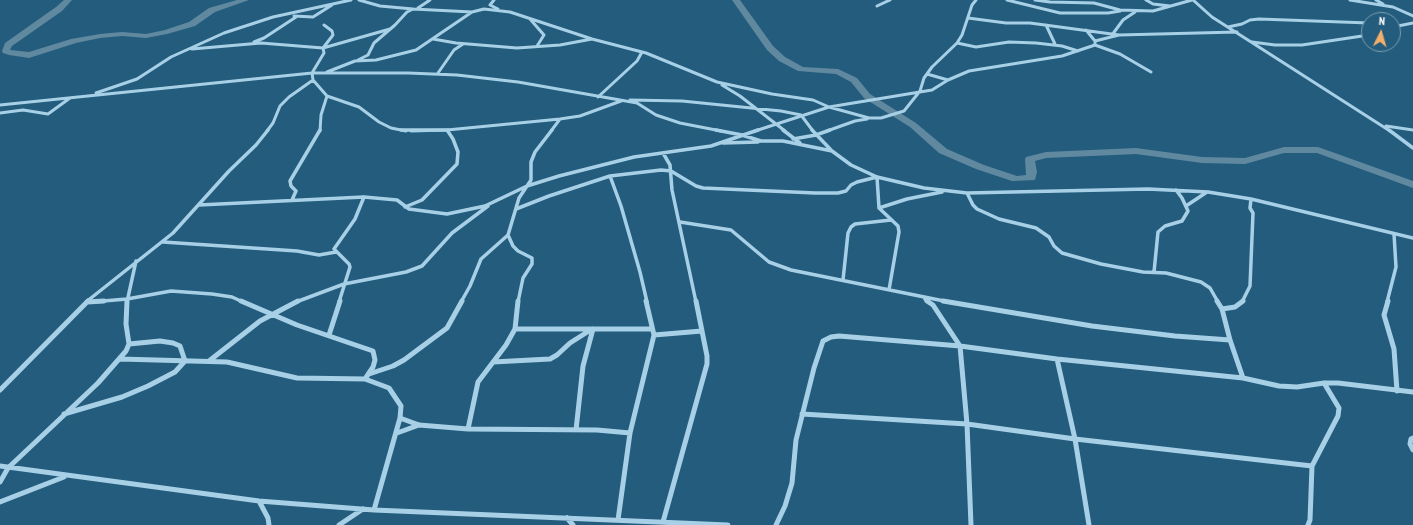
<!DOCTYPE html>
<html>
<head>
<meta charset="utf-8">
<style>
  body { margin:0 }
  #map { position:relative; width:1413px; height:525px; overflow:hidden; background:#235c7d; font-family:"PT Sans Narrow",sans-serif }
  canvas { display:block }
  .north { position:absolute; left:1361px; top:12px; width:40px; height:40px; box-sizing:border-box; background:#235c7d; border:1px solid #7b9db1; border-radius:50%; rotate:5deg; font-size:11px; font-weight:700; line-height:16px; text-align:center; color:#fff }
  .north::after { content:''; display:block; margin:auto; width:14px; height:18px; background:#f1af6a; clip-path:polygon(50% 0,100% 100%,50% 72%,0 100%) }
</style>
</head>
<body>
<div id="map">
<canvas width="1413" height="525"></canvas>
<div class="north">N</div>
</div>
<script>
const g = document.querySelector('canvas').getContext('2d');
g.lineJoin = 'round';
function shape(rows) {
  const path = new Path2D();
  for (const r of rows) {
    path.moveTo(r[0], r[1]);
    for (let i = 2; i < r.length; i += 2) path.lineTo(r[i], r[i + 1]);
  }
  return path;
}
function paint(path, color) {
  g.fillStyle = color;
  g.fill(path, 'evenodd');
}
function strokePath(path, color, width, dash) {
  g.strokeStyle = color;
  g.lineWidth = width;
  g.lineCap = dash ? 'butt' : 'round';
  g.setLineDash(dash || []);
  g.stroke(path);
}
const river = shape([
  [64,0,72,0,62,11,12,46,10,50,29,52,71,39,100,34,122,32,146,34,165,30,189,22,209,8,237,0,249,0,215,12,195,26,167,34,146,38,122,36,100,38,76,43,29,58,9,55,3,53,2,51,5,43,56,7,64,0],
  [732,0,740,0,773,46,785,57,803,67,838,69,857,78,870,94,916,123,947,149,984,165,1017,176,1026,175,1025,159,1026,157,1046,152,1136,148,1202,157,1245,158,1284,147,1318,147,1413,181,1413,188,1317,153,1284,153,1245,164,1202,163,1136,154,1046,158,1035,161,1037,172,1035,180,1012,181,976,169,939,153,910,127,864,98,851,82,836,74,798,71,779,61,767,50,732,0]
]);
const minorFar2 = shape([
  [359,0,380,6,413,9,472,12,484,9,510,12,592,39,646,53,717,82,772,94,813,100,829,107,869,118,881,118,904,111,920,91,924,78,932,67,957,43,962,35,972,5,976,0],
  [494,0,490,5,498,9],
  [1007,0,1060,13,1108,13,1120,11],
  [1035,0,1050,2,1094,3,1120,10,1153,11,1192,0],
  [1146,0,1153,4,1170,6],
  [1193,0,1212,17,1390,131],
  [1350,0,1393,7,1413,16],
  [1376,0,1383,4],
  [877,6,890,0],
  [418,8,430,0],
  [294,16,313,17,332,5],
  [968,18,1006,23,1030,23,1119,35],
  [530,19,544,35,537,46],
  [1046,25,1055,44],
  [1228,27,1242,24,1250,20,1259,19,1369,23],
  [1393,27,1413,23],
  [1086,30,1095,41],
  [1112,35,1123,20,1135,12],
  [433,39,456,43,517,48,560,45,592,39],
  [254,42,264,38,296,17],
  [1252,42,1275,45,1302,45,1369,35],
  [957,43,976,47,1009,42,1036,43,1062,46,1078,51],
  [1095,45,1120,54,1151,72],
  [192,49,261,43,323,48,390,29],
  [358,60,368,55,374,43,395,25,407,12,413,9],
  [327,72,355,61,376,60,416,50,472,12],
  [438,73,454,50,463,44],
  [927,74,948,80],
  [313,80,327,96,359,107,379,122,391,128,406,131],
  [722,85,740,96,785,131],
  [96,93,137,79,171,57,224,33,273,17,351,0],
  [598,97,637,61,642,52],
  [630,100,682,101,781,111,801,115,813,131],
  [0,105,312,73,408,73,457,75,518,82,637,103,656,115,680,123,721,131],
  [0,113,23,110,48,114,70,98],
  [1386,126,1413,130],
  [267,131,273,123,280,106,289,97,313,80,312,73,324,53,323,48,333,35,332,31,324,25],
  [320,131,321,115,327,96],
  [411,131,447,130,560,119,580,116,621,101],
  [551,131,560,119],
  [755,131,829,107,932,90,948,80,969,71,1062,56,1095,45,1095,41,1119,35,1237,32],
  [827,131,855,121,867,119]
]);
const minorFar1 = shape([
  [401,130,448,130],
  [716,130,742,135,761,141,783,141,832,151,851,165,877,177,924,188,967,193,1148,189,1208,192,1251,199,1413,238],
  [783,130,800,143],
  [812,130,831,150],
  [1389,130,1413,148],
  [793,139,816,135,830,130],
  [723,143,758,142],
  [663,153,670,165,672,190,696,302],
  [610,176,621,206,640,272,647,302],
  [967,193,973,205,977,209,999,219,1036,228,1049,237,1054,246,1062,253,1101,264,1143,272,1166,273,1201,282,1210,288,1218,302],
  [292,200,296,191,291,186,290,181,320,130],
  [199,205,364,197,397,200,409,209,447,214,485,206,527,186,559,176,634,157,711,146,758,130],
  [1186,206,1207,192],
  [405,207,422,200,457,164,458,152,453,139,447,130],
  [879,208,907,199,942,192],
  [516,209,549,196,610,176,661,170,671,171,696,186,703,188,815,193,838,193,846,191,851,185,857,182,877,177,879,208,898,226,899,232,889,290],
  [680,222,731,230,769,262,791,270,949,302],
  [163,242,297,251,319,255,336,252],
  [1154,272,1158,232,1165,226,1182,221,1188,211,1182,198,1176,190],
  [843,280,848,233,851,227,855,224,891,220],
  [925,299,929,302],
  [86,302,173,233,229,171,256,145,268,130],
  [91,302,127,299,171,291,212,294,232,297,243,302],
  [127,302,136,261],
  [296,302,344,284,406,272,422,266,452,233,488,206],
  [339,302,350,267,349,264,334,249,355,219,364,197],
  [461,302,470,286,481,259,508,235],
  [518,302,523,278,532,264,532,258,518,251,513,246,508,235,519,198,531,180,531,162,535,152,552,130],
  [1242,302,1250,286,1253,213,1250,208,1251,199],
  [1387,302,1396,267,1394,234]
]);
const minor = shape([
  [241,301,297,325,373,351,375,360,373,367,365,379],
  [927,301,933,305,960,346,967,424,971,525],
  [943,301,1092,326,1175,336,1230,340],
  [1217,301,1222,309],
  [1388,301,1384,315,1394,349,1397,391],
  [87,302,104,301],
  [515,329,652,329],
  [329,335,340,301],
  [654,335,702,331],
  [120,359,227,362,297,378,365,379,389,388,401,406,400,418,374,510],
  [1057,359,1075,439,1089,525],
  [209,361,260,321,298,301],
  [493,362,550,359,557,355,570,343,592,329],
  [369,374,393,366,404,360,447,328,462,301],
  [1243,378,1230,340,1222,309,1235,307,1243,301],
  [0,390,88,301],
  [64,414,122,397,148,386,175,372,185,361,180,346,173,343,160,341,129,344],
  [802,414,967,424,1075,439,1312,466,1338,416,1339,408,1324,383],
  [400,418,419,425,468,429,597,430,630,433],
  [468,429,478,382,506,345,515,329,518,301],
  [576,430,583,366,593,329],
  [397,433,419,425],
  [1413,438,1411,439,1410,444,1413,450],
  [0,466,259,501,374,510,728,525],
  [0,482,8,468,98,383,126,351,129,344,126,324,127,301],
  [259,501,268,518,269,525],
  [0,502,64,477],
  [567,518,573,525],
  [618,520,630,433,654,335,646,301],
  [663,522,707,364,707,356,696,301],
  [339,525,363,509],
  [776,525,785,506,792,483,796,440,814,368,823,341,831,337,839,336,960,346,1057,359,1243,378,1279,386,1297,387,1324,383,1338,383,1413,392],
  [1308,525,1310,520,1312,466]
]);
paint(river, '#6089a0');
strokePath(minorFar2, '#a7d0e6', 3);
strokePath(minorFar1, '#a7d0e6', 3.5);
strokePath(minor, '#a7d0e6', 5);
</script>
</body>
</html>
